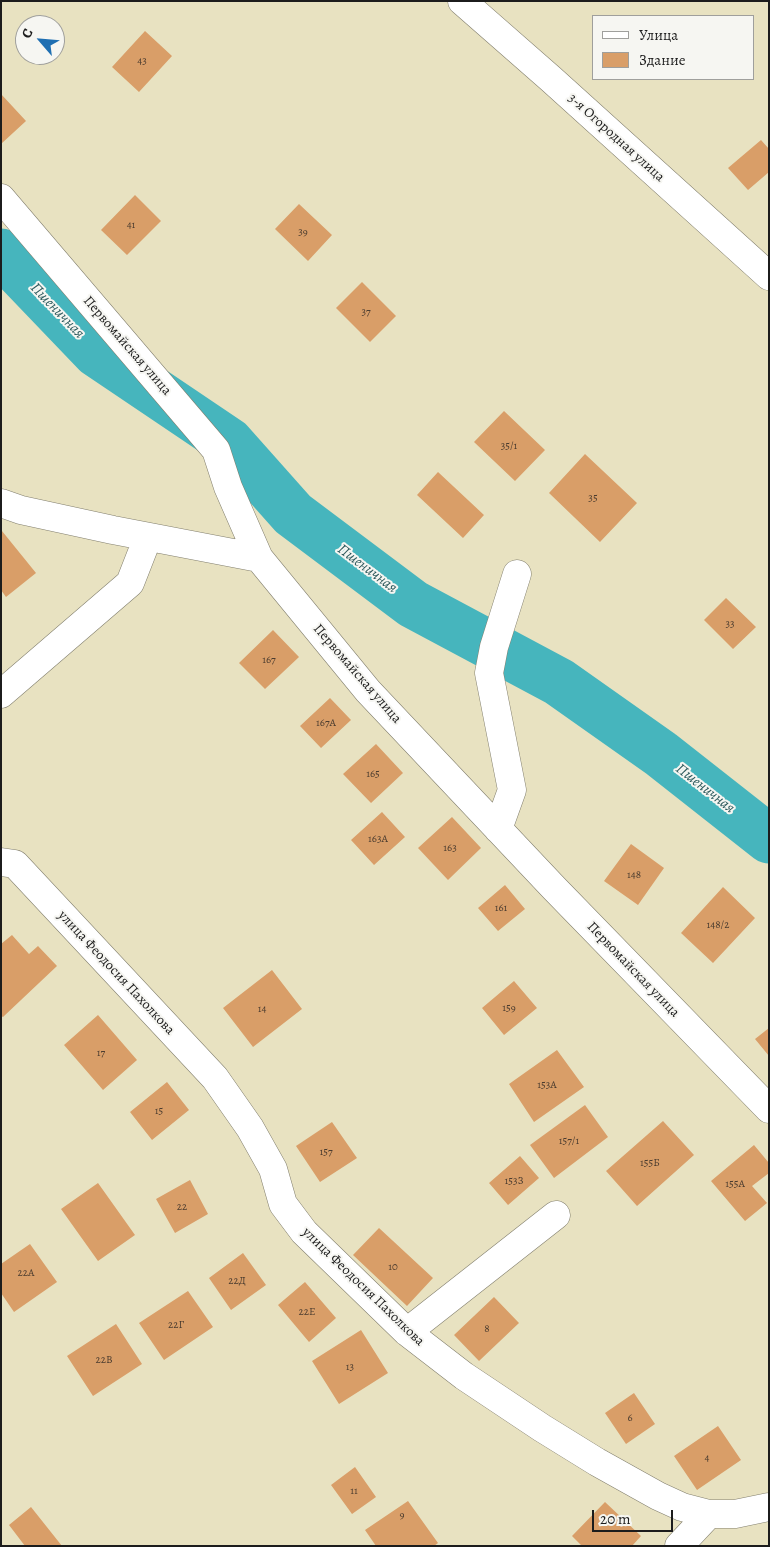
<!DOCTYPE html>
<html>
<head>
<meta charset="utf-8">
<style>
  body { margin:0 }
  #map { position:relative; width:770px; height:1547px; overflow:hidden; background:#e8e2c1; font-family:Alegreya,serif }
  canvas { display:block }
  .frame { position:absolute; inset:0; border:2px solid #1c1c1c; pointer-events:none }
  .legend { position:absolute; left:592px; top:15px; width:162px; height:65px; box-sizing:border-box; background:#f6f6f2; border:1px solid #9f9f9c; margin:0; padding:6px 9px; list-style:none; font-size:15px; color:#1c1c1c }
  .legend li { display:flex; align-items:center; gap:10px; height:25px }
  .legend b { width:25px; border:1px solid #9f9f9c }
  .north { position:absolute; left:15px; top:15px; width:50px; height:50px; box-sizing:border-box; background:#f6f6f2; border:1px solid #9f9f9c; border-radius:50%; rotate:297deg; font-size:14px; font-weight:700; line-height:20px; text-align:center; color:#1c1c1c }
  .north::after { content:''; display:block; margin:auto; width:18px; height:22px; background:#1f6fb2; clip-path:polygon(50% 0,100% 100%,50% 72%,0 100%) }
  .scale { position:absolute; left:592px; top:1510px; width:81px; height:22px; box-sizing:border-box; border:2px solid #1c1c1c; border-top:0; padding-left:6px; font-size:15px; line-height:18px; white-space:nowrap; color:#1c1c1c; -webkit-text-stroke:4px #f6f6f2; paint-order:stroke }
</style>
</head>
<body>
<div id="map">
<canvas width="770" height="1547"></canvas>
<div class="frame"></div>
<ul class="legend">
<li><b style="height:6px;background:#fff"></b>Улица</li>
<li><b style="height:14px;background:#d99e68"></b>Здание</li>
</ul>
<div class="north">С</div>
<div class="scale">20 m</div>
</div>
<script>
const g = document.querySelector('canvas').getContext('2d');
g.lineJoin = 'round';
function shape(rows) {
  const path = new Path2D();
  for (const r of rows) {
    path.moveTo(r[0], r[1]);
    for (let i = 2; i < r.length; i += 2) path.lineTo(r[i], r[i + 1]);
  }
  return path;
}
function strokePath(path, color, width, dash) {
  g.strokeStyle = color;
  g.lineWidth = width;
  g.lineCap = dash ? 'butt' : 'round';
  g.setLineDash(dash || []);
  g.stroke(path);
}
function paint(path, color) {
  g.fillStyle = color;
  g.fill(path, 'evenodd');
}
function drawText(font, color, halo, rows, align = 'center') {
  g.font = font + ' Alegreya,serif';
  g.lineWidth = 4;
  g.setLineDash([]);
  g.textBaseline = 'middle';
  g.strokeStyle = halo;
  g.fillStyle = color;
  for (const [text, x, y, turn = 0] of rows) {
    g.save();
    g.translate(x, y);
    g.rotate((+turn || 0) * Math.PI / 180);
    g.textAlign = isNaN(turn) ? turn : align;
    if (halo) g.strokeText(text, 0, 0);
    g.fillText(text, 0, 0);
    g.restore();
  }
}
const river = shape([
  [1,253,97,353,229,442,293,514,413,604,559,682,661,754,769,839]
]);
const building = shape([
  [145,31,172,56,139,92,112,67],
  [1,94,26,121,1,144],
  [761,140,769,149,769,172,748,190,728,168],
  [135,195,161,221,127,255,101,230],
  [299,204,332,235,308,261,275,229],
  [362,282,396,316,370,342,336,308],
  [504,411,545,450,515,481,474,442],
  [585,454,637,503,600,542,549,493],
  [438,472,484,515,463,538,417,495],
  [2,531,36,573,6,597,1,590],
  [726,598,756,627,733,649,704,620],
  [273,630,299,657,265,689,239,663],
  [330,698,351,720,321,748,300,726],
  [376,744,403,773,371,803,343,774],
  [382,812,405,837,374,865,351,840],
  [452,817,481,848,448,880,418,848],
  [631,844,664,868,638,905,604,881],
  [505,885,525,909,498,931,478,908],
  [723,887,755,918,713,963,681,933],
  [12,935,29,954,38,946,57,966,3,1017,1,1016,1,944],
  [272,970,302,1009,253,1047,223,1008],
  [514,981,537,1008,504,1035,482,1008],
  [98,1015,137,1060,103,1090,64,1045],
  [769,1028,769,1056,755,1039],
  [557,1050,584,1087,534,1122,509,1084],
  [167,1082,189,1110,152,1140,130,1112],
  [585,1105,608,1137,554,1178,530,1145],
  [663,1121,694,1155,637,1206,606,1171],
  [332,1122,357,1158,320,1182,296,1146],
  [754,1145,769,1163,769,1173,752,1186,767,1203,745,1221,711,1181],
  [520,1156,539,1178,508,1205,489,1183],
  [190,1180,208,1214,175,1233,156,1199],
  [98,1183,135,1235,98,1261,61,1209],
  [379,1228,433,1278,407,1306,353,1255],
  [30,1244,57,1282,14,1312,1,1293,1,1264],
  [243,1253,266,1285,231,1310,209,1278],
  [305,1282,336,1318,309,1342,278,1305],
  [188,1291,213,1327,164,1360,139,1323],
  [494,1297,519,1323,479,1361,454,1335],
  [116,1324,142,1364,93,1396,67,1356],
  [361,1330,388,1373,339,1404,312,1361],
  [634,1393,655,1424,626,1444,605,1413],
  [718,1426,741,1460,697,1490,674,1456],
  [355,1467,376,1497,352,1514,331,1485],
  [408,1501,438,1543,434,1546,376,1546,365,1530],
  [605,1502,641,1536,632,1546,582,1546,572,1536],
  [31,1507,62,1546,25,1546,9,1525]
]);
const minor = shape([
  [462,1,551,79,769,276],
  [1,198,216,450,228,487,259,558,368,691,554,888,769,1109],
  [1,503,21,510,113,530,259,558],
  [1,694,130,583,148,537],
  [498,829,512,790,489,673,494,647,517,574],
  [1,862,15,864,215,1078,250,1128,273,1169,283,1204,304,1232,407,1332,464,1376,542,1428,597,1462,658,1496,682,1507,709,1514,735,1514,769,1507],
  [407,1332,556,1215],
  [679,1546,709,1514]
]);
const numberNames = [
  ["43",142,61],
  ["41",131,225],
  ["39",303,232],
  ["37",366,312],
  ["35/1",509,446],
  ["35",593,498],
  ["33",730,624],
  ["167",269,660],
  ["167А",326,723],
  ["165",373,774],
  ["163А",378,839],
  ["163",450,848],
  ["148",634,875],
  ["161",501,908],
  ["148/2",718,925],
  ["159",509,1008],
  ["14",262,1009],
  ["17",101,1053],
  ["153А",547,1085],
  ["15",159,1111],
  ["157/1",569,1141],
  ["157",326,1152],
  ["155Б",650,1163],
  ["153З",514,1181],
  ["155А",735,1184],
  ["22",182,1207],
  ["10",393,1267],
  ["22А",26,1273],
  ["22Д",237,1281],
  ["22Е",307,1312],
  ["22Г",176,1325],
  ["8",487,1329],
  ["22В",104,1360],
  ["13",350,1367],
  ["6",630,1418],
  ["4",707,1458],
  ["11",354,1491],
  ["9",402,1515]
];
const streetNames = [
  ["3-я Огородная улица",616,138,42],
  ["Первомайская улица",127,346,49],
  ["Первомайская улица",357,674,49],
  ["Первомайская улица",633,970,46],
  ["улица Феодосия Пахолкова",116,973,47],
  ["улица Феодосия Пахолкова",363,1287,44]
];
const waterNames = [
  ["Пшеничная",57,311,46],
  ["Пшеничная",367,569,37],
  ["Пшеничная",705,789,38]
];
strokePath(river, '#46b5bd', 49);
paint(building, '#d99e68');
strokePath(minor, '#827f6e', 29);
strokePath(minor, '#fff', 28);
drawText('11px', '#4b3c2f', null, numberNames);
drawText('14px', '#1c1c1c', '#f6f6f2', streetNames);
drawText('italic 15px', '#2d595c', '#f6f6f2', waterNames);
</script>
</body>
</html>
